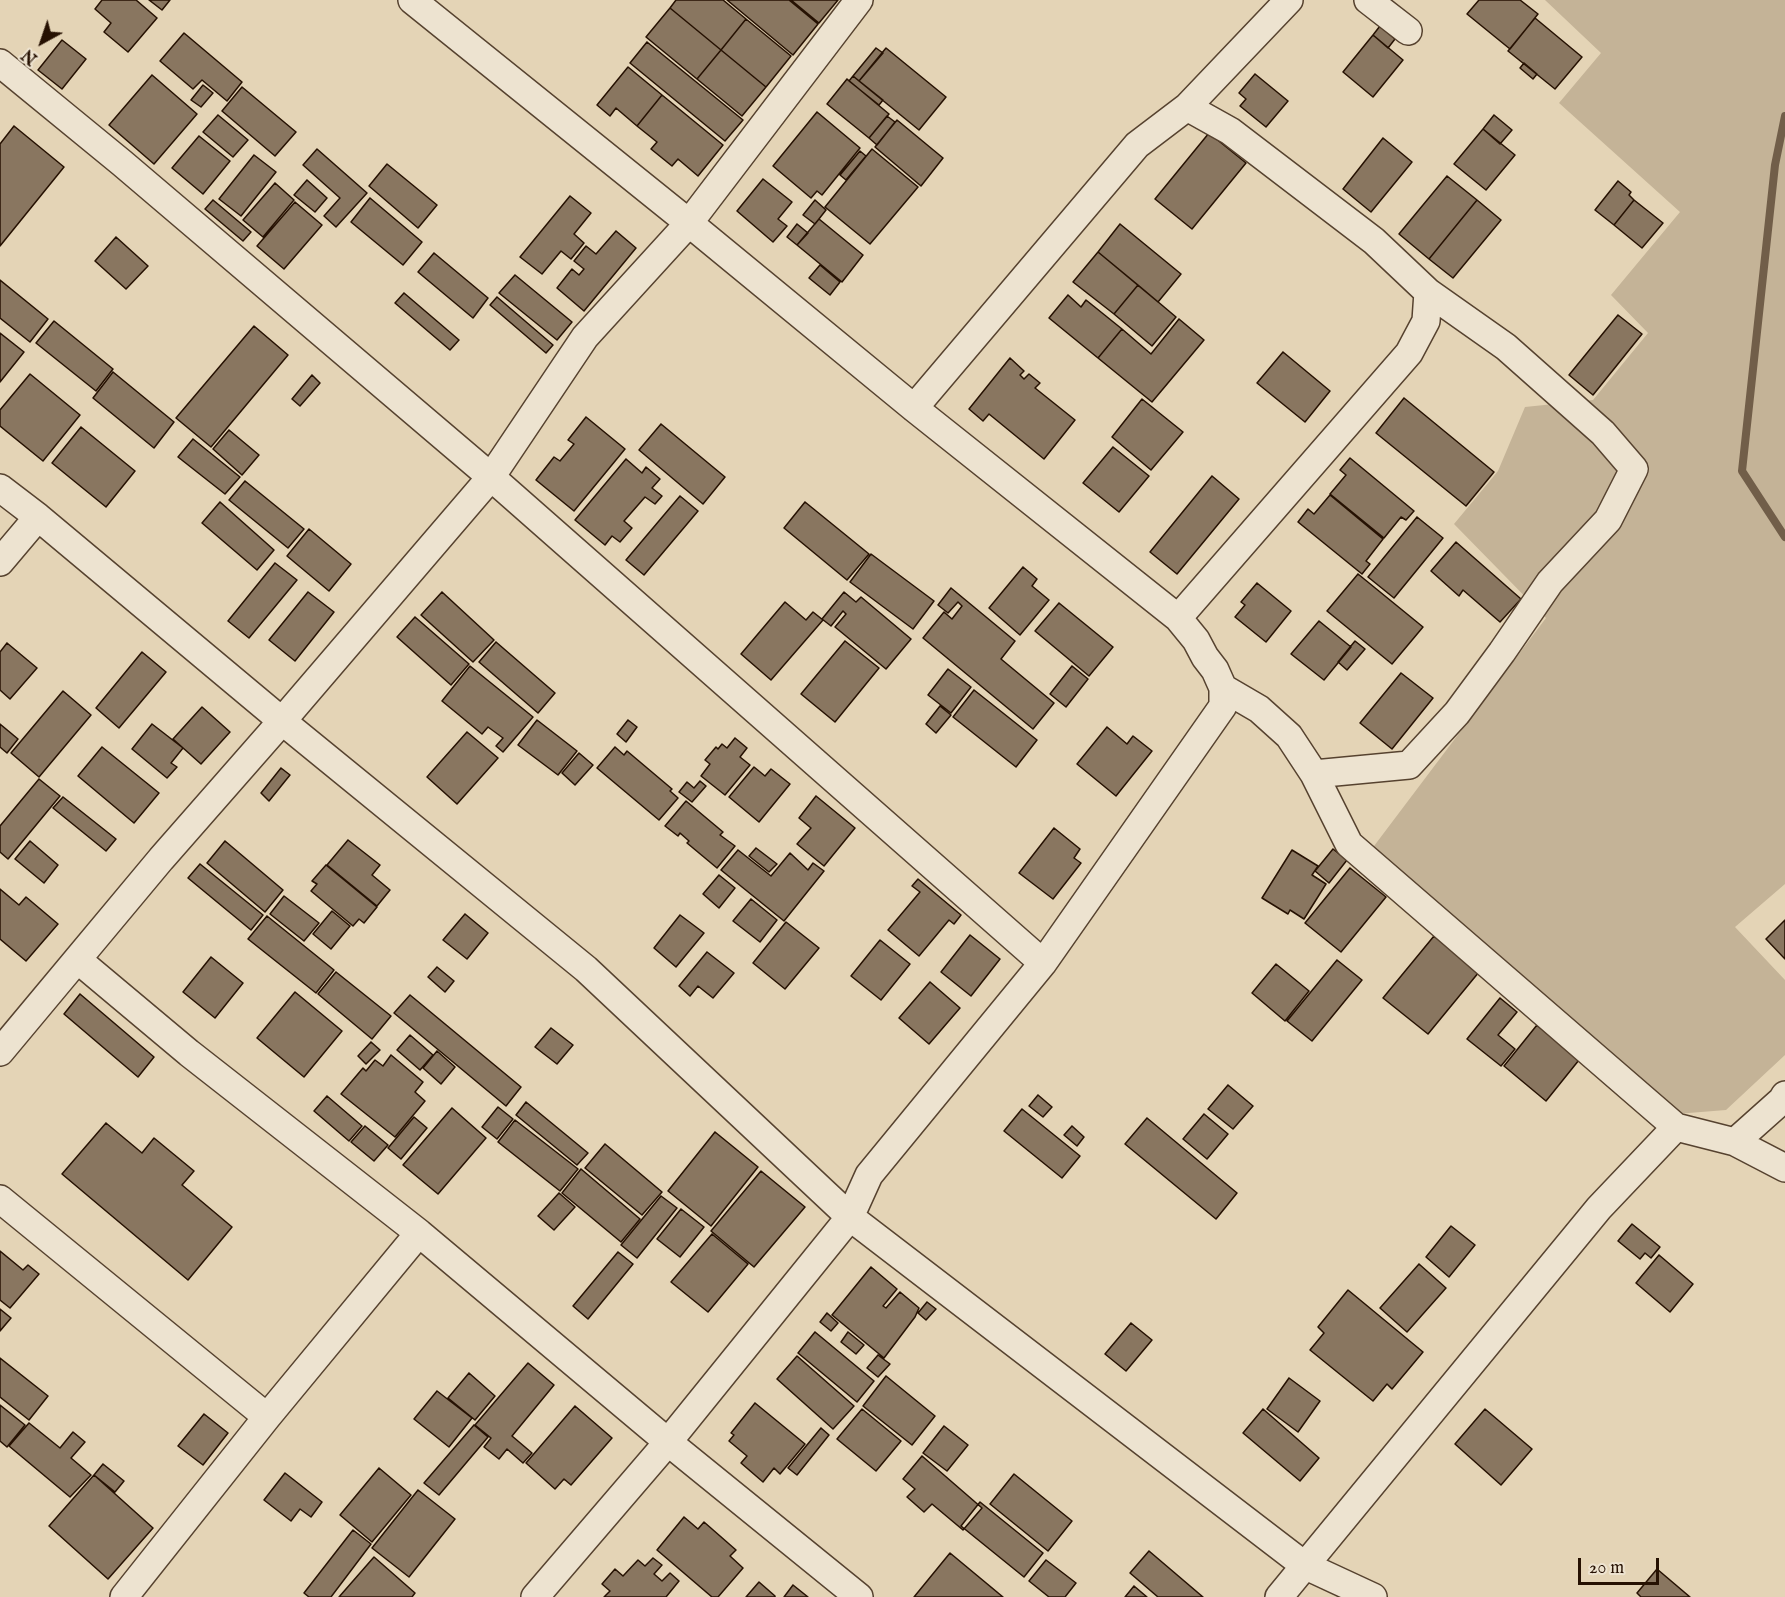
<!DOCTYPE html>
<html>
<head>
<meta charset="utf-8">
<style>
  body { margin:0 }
  #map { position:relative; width:1785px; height:1597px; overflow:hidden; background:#e4d4b6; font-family:"IM FELL English",serif }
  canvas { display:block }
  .north { position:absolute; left:12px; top:12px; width:60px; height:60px; -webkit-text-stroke:4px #ede3d0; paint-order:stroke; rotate:220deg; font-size:16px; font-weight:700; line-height:24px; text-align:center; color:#261102 }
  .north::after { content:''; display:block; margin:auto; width:21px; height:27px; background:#261102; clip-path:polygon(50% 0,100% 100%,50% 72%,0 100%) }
  .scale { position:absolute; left:1578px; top:1558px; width:81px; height:27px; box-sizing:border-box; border:3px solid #261102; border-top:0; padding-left:8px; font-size:18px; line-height:21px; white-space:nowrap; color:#261102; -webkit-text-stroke:4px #ede3d0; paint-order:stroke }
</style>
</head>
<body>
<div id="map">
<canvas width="1785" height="1597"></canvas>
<div class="north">N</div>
<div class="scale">20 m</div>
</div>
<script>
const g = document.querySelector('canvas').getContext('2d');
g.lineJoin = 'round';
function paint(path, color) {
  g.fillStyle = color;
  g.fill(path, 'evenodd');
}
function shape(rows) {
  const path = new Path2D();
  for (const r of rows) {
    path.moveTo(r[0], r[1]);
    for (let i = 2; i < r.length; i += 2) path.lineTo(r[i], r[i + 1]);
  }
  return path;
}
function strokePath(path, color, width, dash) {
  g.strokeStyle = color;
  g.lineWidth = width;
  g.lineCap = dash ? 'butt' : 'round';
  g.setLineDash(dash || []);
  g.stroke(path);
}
const green = shape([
  [1545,0,1785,0,1785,884,1735,927,1785,980,1785,1055,1726,1110,1676,1114,1368,854,1546,618,1454,524,1498,471,1525,407,1593,400,1648,333,1611,295,1680,212,1559,103,1601,53]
]);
const stream = shape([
  [1785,116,1775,165,1742,471,1785,537]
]);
const building = shape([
  [102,0,136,0,157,18,128,52,104,32,111,23,95,9,102,0],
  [149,0,170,0,162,10,149,0],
  [676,0,723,0,746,19,721,50,670,8,676,0],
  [727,0,789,0,818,24,793,55,727,0],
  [791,0,838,0,819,23,791,0],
  [1479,0,1520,0,1538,14,1510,49,1467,14,1479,0],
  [670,8,721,50,697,79,646,37,670,8],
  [1535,18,1582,57,1555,89,1508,51,1535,18],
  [746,19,791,56,766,87,721,50,746,19],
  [1380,26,1395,39,1388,48,1373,35,1380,26],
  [184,33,242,82,227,101,202,80,193,89,160,61,184,33],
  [1373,35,1403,60,1373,97,1343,72,1373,35],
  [62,40,86,59,62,89,38,70,62,40],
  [647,42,743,120,725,141,630,63,647,42],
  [876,48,883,53,859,81,853,76,876,48],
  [886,48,946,97,919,130,859,81,886,48],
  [721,50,766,87,742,116,697,79,721,50],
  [1524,63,1537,74,1533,79,1520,68,1524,63],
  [628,67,662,95,637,126,616,108,610,116,597,105,628,67],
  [1255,74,1288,101,1266,127,1240,106,1246,99,1239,93,1255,74],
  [152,75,197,114,154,164,109,125,152,75],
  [853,76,883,100,879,105,849,81,853,76],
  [847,79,889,114,869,138,827,104,847,79],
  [203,85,213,93,201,107,191,100,203,85],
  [242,87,296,132,275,156,222,111,242,87],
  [662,95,723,145,698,176,678,159,672,166,651,149,657,142,637,126,662,95],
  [817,112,860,148,822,195,817,191,811,198,773,166,817,112],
  [218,115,248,140,233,157,203,132,218,115],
  [1494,115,1512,130,1500,144,1483,129,1494,115],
  [887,116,895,122,877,145,869,138,887,116],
  [897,120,943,158,921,186,875,147,897,120],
  [14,126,64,167,0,246,0,144,14,126],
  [1483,129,1515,155,1486,190,1454,164,1483,129],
  [1209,133,1246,163,1192,229,1155,199,1209,133],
  [199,136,230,161,203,194,172,168,199,136],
  [1383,138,1412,162,1371,212,1343,189,1383,138],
  [317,149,367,193,336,227,324,216,340,198,303,165,317,149],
  [872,149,918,187,870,244,825,207,872,149],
  [860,151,866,156,846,180,840,175,860,151],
  [254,155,276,172,241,216,219,199,254,155],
  [387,164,437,205,418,228,369,186,387,164],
  [1447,176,1477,200,1429,259,1399,234,1447,176],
  [763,179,792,202,778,219,787,226,773,242,737,211,763,179],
  [307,180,327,198,315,212,294,195,307,180],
  [1618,181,1631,192,1629,195,1634,200,1614,225,1595,210,1618,181],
  [275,183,294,200,263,237,243,220,275,183],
  [570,196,591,213,574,234,584,243,571,259,561,251,542,274,520,257,570,196],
  [370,198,422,242,403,265,351,222,370,198],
  [213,200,251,232,243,241,205,209,213,200],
  [815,200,826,210,815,224,803,215,815,200],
  [1477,200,1501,220,1453,278,1429,259,1477,200],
  [1634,200,1663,223,1642,248,1614,225,1634,200],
  [295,202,322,225,284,269,257,246,295,202],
  [819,219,863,255,842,282,797,245,819,219],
  [797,224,808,233,797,245,787,237,797,224],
  [1120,224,1181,274,1158,302,1098,252,1120,224],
  [616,231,636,248,584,311,557,288,572,269,579,275,584,269,574,261,586,246,596,254,616,231],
  [116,237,148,266,126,289,95,261,116,237],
  [1098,252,1138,285,1114,314,1073,282,1098,252],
  [434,253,488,298,473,318,418,272,434,253],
  [820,265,840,282,830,295,809,278,820,265],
  [515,275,572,322,557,340,499,293,515,275],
  [0,280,48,319,30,342,0,318,0,280],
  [1138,285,1176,317,1152,346,1114,314,1138,285],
  [404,293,459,340,450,350,395,303,404,293],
  [1068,295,1081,307,1086,300,1122,329,1098,358,1049,318,1068,295],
  [497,297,553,345,546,353,490,305,497,297],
  [1618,315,1642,334,1593,395,1569,375,1618,315],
  [1179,319,1204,340,1152,402,1098,358,1122,329,1151,354,1179,319],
  [54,321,113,369,96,391,36,343,54,321],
  [254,326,288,355,211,447,176,418,254,326],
  [0,333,24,352,0,382,0,333],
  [1283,352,1330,391,1305,422,1257,383,1283,352],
  [1010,358,1024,371,1020,375,1024,379,1029,374,1040,383,1035,388,1075,420,1044,459,989,414,983,421,969,409,1010,358],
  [113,372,174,422,154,448,93,398,113,372],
  [30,374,80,415,43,461,0,426,0,410,30,374],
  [312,375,320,383,300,406,292,399,312,375],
  [1404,398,1494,472,1466,506,1376,433,1404,398],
  [1142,399,1183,432,1151,470,1112,437,1142,399],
  [586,417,625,449,574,511,536,480,554,457,560,461,574,444,568,440,586,417],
  [661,424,725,477,703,504,639,450,661,424],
  [81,427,135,471,106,507,52,463,81,427],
  [229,430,259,455,242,475,213,449,229,430],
  [193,439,240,477,225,494,178,457,193,439],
  [1113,447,1149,476,1119,512,1083,483,1113,447],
  [1350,458,1414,511,1406,520,1401,517,1384,538,1330,494,1346,475,1340,470,1350,458],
  [626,459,642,473,646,467,660,479,652,488,662,496,655,504,645,497,624,521,632,528,620,542,612,536,605,545,575,520,626,459],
  [1212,476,1239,499,1177,574,1150,552,1212,476],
  [245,481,304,529,288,548,229,500,245,481],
  [1330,495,1383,539,1366,561,1370,564,1362,574,1298,522,1308,509,1314,514,1330,495],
  [680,496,698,511,644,575,626,560,680,496],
  [220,502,274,550,257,570,202,523,220,502],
  [805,502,869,554,847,580,784,528,805,502],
  [1417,517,1443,538,1394,598,1368,577,1417,517],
  [309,529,351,564,329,591,287,556,309,529],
  [1456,542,1521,599,1500,622,1463,590,1459,596,1431,571,1456,542],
  [871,554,934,601,913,629,850,582,871,554],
  [275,563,297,580,249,638,228,621,275,563],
  [1023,567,1037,579,1032,586,1049,600,1020,635,989,608,1023,567],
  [1358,574,1423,627,1392,664,1327,611,1358,574],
  [1257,583,1291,611,1266,642,1235,617,1245,605,1241,602,1257,583],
  [951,588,1015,641,1001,659,1054,703,1033,729,923,638,944,612,952,619,962,606,958,602,948,613,938,605,951,588],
  [308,592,334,612,295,661,269,640,308,592],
  [442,592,494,640,473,662,421,615,442,592],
  [844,592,856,602,861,597,911,639,886,669,835,627,846,614,843,611,831,626,822,619,844,592],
  [785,602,806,620,813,612,823,620,771,680,741,654,785,602],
  [1059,603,1113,647,1089,676,1035,631,1059,603],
  [415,617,469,664,451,685,397,637,415,617],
  [1319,621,1351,647,1324,680,1291,654,1319,621],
  [845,641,879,668,835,722,801,694,845,641],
  [1355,641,1365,649,1347,670,1338,662,1355,641],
  [496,642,555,693,538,713,479,662,496,642],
  [7,643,37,668,10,699,0,690,0,652,7,643],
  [142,652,166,672,119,728,96,708,142,652],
  [470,666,533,717,503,752,496,746,503,738,488,727,482,734,442,701,470,666],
  [1072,666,1088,679,1066,707,1050,694,1072,666],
  [948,669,971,687,951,713,928,695,948,669],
  [1401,673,1433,698,1392,749,1360,723,1401,673],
  [974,690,1037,740,1016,767,953,717,974,690],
  [63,691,91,715,39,777,11,753,63,691],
  [940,706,951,715,936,733,926,724,940,706],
  [202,707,230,732,201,764,173,739,202,707],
  [537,720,577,751,558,775,518,745,537,720],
  [628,720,637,727,626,742,617,734,628,720],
  [0,724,18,739,7,753,0,747,0,724],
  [152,724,183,748,171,763,177,767,167,778,132,749,152,724],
  [1107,727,1127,744,1133,736,1152,751,1116,796,1077,764,1107,727],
  [467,732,498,758,457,804,427,777,467,732],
  [735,738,747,748,740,757,750,765,725,795,701,776,710,764,705,760,716,747,718,749,722,744,727,748,735,738],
  [102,747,159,793,134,823,78,776,102,747],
  [615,747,624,755,627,751,672,789,670,791,678,798,659,820,597,768,615,747],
  [579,753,593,765,575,785,562,773,579,753],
  [754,767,765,776,771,769,790,784,759,822,729,797,754,767],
  [281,768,290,775,269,801,261,793,281,768],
  [39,779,60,796,8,859,0,852,0,826,39,779],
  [700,781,706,786,692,802,679,792,687,782,694,788,700,781],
  [816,796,855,828,824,866,797,844,811,828,799,818,816,796],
  [63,797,116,839,106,851,53,808,63,797],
  [686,801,723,832,720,835,735,846,717,868,687,843,689,841,680,833,678,836,665,826,686,801],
  [1054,828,1080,849,1074,858,1081,863,1053,899,1019,873,1054,828],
  [348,840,380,865,372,875,390,890,377,906,327,865,348,840],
  [30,841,58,865,44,883,15,859,30,841],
  [225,841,283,890,265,912,207,863,225,841],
  [756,848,777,864,769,872,749,856,756,848],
  [1333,849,1347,860,1329,883,1315,871,1333,849],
  [738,850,771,876,790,853,808,870,813,863,824,871,784,921,721,870,738,850],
  [1292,850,1318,866,1312,875,1326,884,1304,919,1290,910,1288,914,1262,898,1292,850],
  [200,864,263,915,251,930,188,878,200,864],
  [326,865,377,907,364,923,359,919,353,926,311,891,317,884,312,881,326,865],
  [1350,868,1386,897,1341,952,1305,923,1350,868],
  [719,875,735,888,719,908,703,894,719,875],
  [918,879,961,915,954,924,949,920,919,956,888,930,920,892,912,886,918,879],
  [0,889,19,905,26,897,58,924,26,961,0,939,0,889],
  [284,896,319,923,304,941,270,914,284,896],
  [751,899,777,920,760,942,733,921,751,899],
  [332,911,350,926,331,949,313,934,332,911],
  [465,914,488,933,467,959,443,940,465,914],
  [680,915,704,933,676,967,654,948,680,915],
  [267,916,334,970,316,993,248,939,267,916],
  [1785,920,1785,959,1766,939,1785,920],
  [786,922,819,948,785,989,753,963,786,922],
  [970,935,1000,959,971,996,941,972,970,935],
  [1434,936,1479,972,1428,1034,1383,998,1434,936],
  [880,940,910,964,881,1000,851,976,880,940],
  [707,952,734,973,713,998,698,986,690,996,679,986,707,952],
  [211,957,243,983,215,1018,183,992,211,957],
  [1337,960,1362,980,1312,1041,1287,1021,1337,960],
  [1276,964,1309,991,1285,1021,1252,993,1276,964],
  [437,967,454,981,445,992,428,977,437,967],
  [336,972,391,1016,372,1039,318,994,336,972],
  [930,982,960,1008,929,1044,899,1018,930,982],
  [295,992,342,1031,304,1077,257,1038,295,992],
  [80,994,154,1057,138,1077,64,1014,80,994],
  [410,995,521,1087,506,1106,394,1013,410,995],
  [1500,998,1517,1012,1498,1035,1515,1049,1501,1066,1467,1039,1500,998],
  [1537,1025,1579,1060,1546,1101,1504,1066,1537,1025],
  [551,1028,573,1045,557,1064,535,1047,551,1028],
  [410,1035,433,1055,420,1070,397,1050,410,1035],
  [371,1042,380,1050,366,1064,358,1056,371,1042],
  [437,1051,455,1067,441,1084,423,1068,437,1051],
  [391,1055,423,1082,415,1092,425,1101,395,1137,341,1094,363,1068,366,1071,375,1060,383,1066,391,1055],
  [1228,1085,1253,1106,1233,1129,1208,1109,1228,1085],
  [1038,1095,1052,1107,1043,1117,1029,1106,1038,1095],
  [327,1096,362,1126,349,1141,314,1111,327,1096],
  [526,1102,588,1153,577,1165,516,1115,526,1102],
  [498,1107,513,1119,497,1139,482,1127,498,1107],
  [452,1108,486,1138,438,1194,403,1165,452,1108],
  [1022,1109,1080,1156,1062,1178,1004,1131,1022,1109],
  [1204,1114,1228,1134,1207,1159,1183,1139,1204,1114],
  [414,1117,427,1128,401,1159,388,1148,414,1117],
  [1147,1118,1237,1193,1216,1219,1125,1144,1147,1118],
  [515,1120,578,1169,560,1191,498,1142,515,1120],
  [106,1123,142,1153,154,1138,194,1171,182,1185,232,1227,188,1280,62,1174,106,1123],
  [365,1126,388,1145,374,1161,351,1142,365,1126],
  [1072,1126,1084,1137,1077,1146,1064,1135,1072,1126],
  [715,1132,758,1167,711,1226,668,1191,715,1132],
  [605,1144,662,1192,642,1215,585,1168,605,1144],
  [581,1169,640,1219,621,1242,562,1193,581,1169],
  [761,1171,805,1207,754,1267,711,1231,761,1171],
  [559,1193,575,1207,554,1230,538,1216,559,1193],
  [661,1196,677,1208,637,1258,621,1245,661,1196],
  [681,1209,704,1227,680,1257,657,1239,681,1209],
  [1632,1224,1660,1247,1651,1258,1645,1253,1640,1259,1618,1241,1632,1224],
  [1451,1226,1475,1245,1449,1277,1426,1257,1451,1226],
  [712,1234,748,1264,708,1312,671,1282,712,1234],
  [0,1251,23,1270,28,1265,39,1274,10,1308,0,1300,0,1251],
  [618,1252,633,1264,588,1319,573,1306,618,1252],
  [1659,1255,1693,1284,1670,1312,1636,1283,1659,1255],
  [1419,1264,1446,1288,1407,1332,1380,1308,1419,1264],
  [871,1267,897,1289,883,1306,886,1308,900,1292,919,1308,915,1317,884,1358,832,1315,871,1267],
  [1348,1290,1423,1352,1392,1389,1387,1384,1373,1401,1310,1350,1324,1333,1318,1327,1348,1290],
  [927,1302,936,1309,926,1320,918,1313,927,1302],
  [0,1309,11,1318,0,1331,0,1309],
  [827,1313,838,1323,831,1331,820,1322,827,1313],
  [1131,1323,1152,1340,1126,1371,1105,1354,1131,1323],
  [815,1332,874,1381,857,1402,798,1353,815,1332],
  [848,1332,864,1345,856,1354,841,1342,848,1332],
  [878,1355,890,1364,878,1377,867,1368,878,1355],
  [797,1356,854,1406,833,1429,777,1379,797,1356],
  [0,1358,48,1396,29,1420,0,1397,0,1358],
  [528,1363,554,1385,512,1436,532,1453,523,1463,507,1449,499,1459,484,1447,491,1438,475,1425,528,1363],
  [469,1373,495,1396,475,1420,448,1398,469,1373],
  [886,1376,935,1416,912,1445,863,1406,886,1376],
  [1289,1378,1320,1401,1298,1432,1267,1409,1289,1378],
  [437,1391,472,1418,449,1447,414,1419,437,1391],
  [755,1403,805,1444,780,1474,774,1468,763,1482,741,1463,747,1456,729,1441,734,1435,731,1433,755,1403],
  [0,1405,25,1425,7,1447,0,1441,0,1405],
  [575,1406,612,1438,571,1485,564,1479,555,1489,526,1463,575,1406],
  [862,1409,901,1441,876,1471,837,1439,862,1409],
  [1263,1409,1319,1458,1300,1481,1243,1433,1263,1409],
  [1485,1409,1532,1449,1501,1485,1455,1444,1485,1409],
  [204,1414,228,1433,203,1465,178,1446,204,1414],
  [29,1423,60,1448,73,1432,85,1442,71,1458,91,1475,70,1497,9,1446,29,1423],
  [474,1425,488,1437,439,1495,424,1483,474,1425],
  [944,1426,968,1445,947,1471,923,1453,944,1426],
  [821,1428,829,1435,797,1475,788,1468,821,1428],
  [922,1456,982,1508,963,1530,932,1504,924,1512,907,1497,915,1489,903,1479,922,1456],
  [103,1464,124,1481,115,1492,94,1475,103,1464],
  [379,1468,411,1495,372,1542,340,1515,379,1468],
  [285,1473,322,1502,311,1517,300,1509,291,1521,264,1500,285,1473],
  [1014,1474,1072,1521,1048,1551,990,1504,1014,1474],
  [94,1475,153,1528,108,1579,49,1526,94,1475],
  [418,1490,455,1519,409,1577,372,1548,418,1490],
  [980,1502,1043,1553,1024,1577,961,1526,980,1502],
  [684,1517,698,1529,704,1522,736,1550,730,1556,743,1568,718,1597,712,1597,657,1550,684,1517],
  [353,1530,371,1544,331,1597,309,1597,304,1593,353,1530],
  [1149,1551,1203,1597,1158,1597,1130,1573,1149,1551],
  [950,1553,1003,1597,914,1597,950,1553],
  [374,1557,415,1593,412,1597,339,1597,374,1557],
  [653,1558,662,1565,654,1574,662,1581,670,1573,679,1581,666,1597,604,1597,610,1591,602,1584,615,1569,623,1576,638,1560,645,1566,653,1558],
  [1046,1560,1076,1583,1065,1597,1049,1597,1029,1581,1046,1560],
  [1657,1569,1690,1597,1641,1597,1637,1593,1657,1569],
  [759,1582,775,1596,775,1597,746,1597,759,1582],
  [793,1585,808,1597,784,1597,793,1585],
  [1134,1586,1147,1597,1125,1597,1134,1586]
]);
const minor = shape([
  [412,0,689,223,914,408,1178,618,1196,640,1205,657,1215,670,1223,688,1223,706,1043,963,869,1175,850,1217,668,1442,535,1597],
  [1368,0,1408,31],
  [0,63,122,163,491,477,1043,963],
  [1187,107,1289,0],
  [914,408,1137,145,1187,107,1230,131,1374,241,1428,292,1426,321,1409,353,1178,618],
  [0,488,38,517,282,721,586,969,850,1217,1304,1565,1373,1597],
  [0,562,38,517],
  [1223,688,1259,709,1289,736,1314,774,1349,844,1676,1127],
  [1314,774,1409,765,1457,713,1502,652,1550,582,1608,520,1634,469,1603,433,1506,347,1428,292],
  [78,960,189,1053,419,1233,668,1442,859,1597],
  [0,1052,161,859,282,721,491,477,585,337,689,223,859,0],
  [1735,1142,1782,1100,1785,1095],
  [0,1199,267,1417],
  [124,1597,267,1417,419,1233],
  [1279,1597,1599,1208,1676,1127,1735,1142,1785,1168]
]);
paint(green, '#c4b397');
strokePath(stream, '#715e49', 8);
paint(building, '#897660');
strokePath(building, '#261102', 1.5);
strokePath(minor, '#56422f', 30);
strokePath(minor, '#ede3d0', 27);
</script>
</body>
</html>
